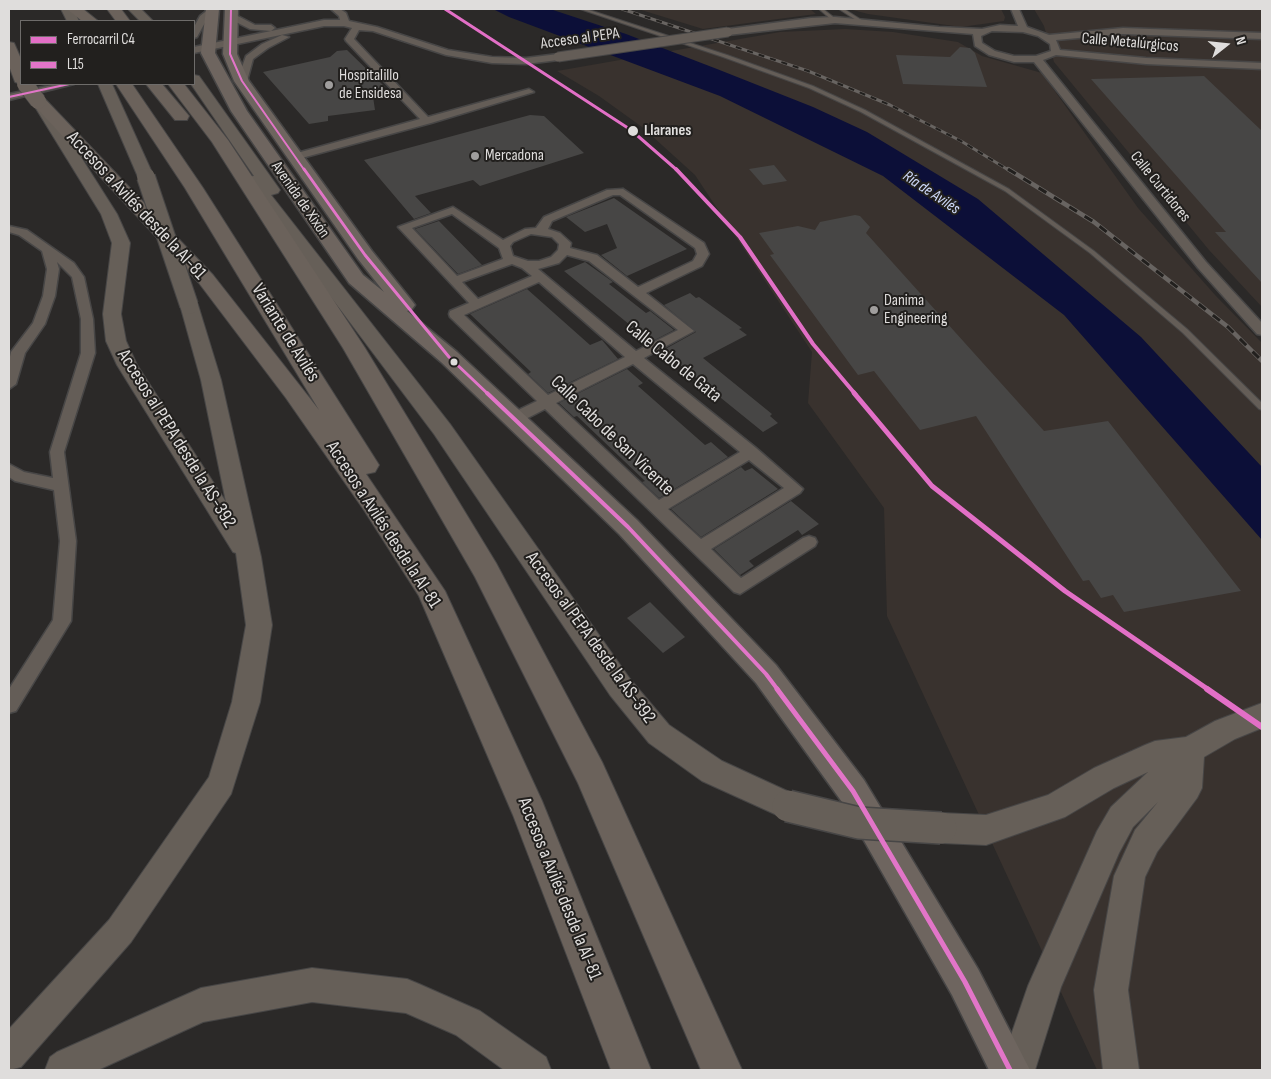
<!DOCTYPE html>
<html>
<head>
<meta charset="utf-8">
<style>
  body { margin:0 }
  #map { position:relative; width:1271px; height:1079px; overflow:hidden; background:#2b2928; font-family:"Sofia Sans Condensed",sans-serif }
  canvas { display:block }
  .frame { position:absolute; inset:0; border:10px solid #dfdddc; pointer-events:none }
  .legend { position:absolute; left:20px; top:20px; width:175px; height:65px; box-sizing:border-box; background:#22201e; border:1px solid #6e6c6a; margin:0; padding:6px 9px; list-style:none; font-size:15px; color:#dfdddc }
  .legend li { display:flex; align-items:center; gap:10px; height:25px }
  .legend b { width:25px; border:1px solid #6e6c6a }
  .north { position:absolute; left:1201px; top:20px; width:50px; height:50px; -webkit-text-stroke:4px #22201e; paint-order:stroke; rotate:74deg; font-size:14px; font-weight:700; line-height:20px; text-align:center; color:#dfdddc }
  .north::after { content:''; display:block; margin:auto; width:18px; height:22px; background:#dfdddc; clip-path:polygon(50% 0,100% 100%,50% 72%,0 100%) }
</style>
</head>
<body>
<div id="map">
<canvas width="1271" height="1079"></canvas>
<div class="frame"></div>
<ul class="legend">
<li><b style="height:6px;background:#e26fc6"></b>Ferrocarril C4</li>
<li><b style="height:6px;background:#e275c8"></b>L15</li>
</ul>
<div class="north">N</div>
</div>
<script>
const g = document.querySelector('canvas').getContext('2d');
g.lineJoin = 'round';
function paint(path, color) {
  g.fillStyle = color;
  g.fill(path, 'evenodd');
}
function shape(rows) {
  const path = new Path2D();
  for (const r of rows) {
    path.moveTo(r[0], r[1]);
    for (let i = 2; i < r.length; i += 2) path.lineTo(r[i], r[i + 1]);
  }
  return path;
}
function strokePath(path, color, width, dash) {
  g.strokeStyle = color;
  g.lineWidth = width;
  g.lineCap = dash ? 'butt' : 'round';
  g.setLineDash(dash || []);
  g.stroke(path);
}
function drawText(font, color, halo, rows, align = 'center') {
  g.font = font + ' "Sofia Sans Condensed",sans-serif';
  g.lineWidth = 4;
  g.setLineDash([]);
  g.textBaseline = 'middle';
  g.strokeStyle = halo;
  g.fillStyle = color;
  for (const [text, x, y, turn = 0] of rows) {
    g.save();
    g.translate(x, y);
    g.rotate((+turn || 0) * Math.PI / 180);
    g.textAlign = isNaN(turn) ? turn : align;
    if (halo) g.strokeText(text, 0, 0);
    g.fillText(text, 0, 0);
    g.restore();
  }
}
const built = shape([
  [638,9,810,9,816,14,703,29],
  [849,9,1001,9,1005,17,1004,21,961,27,868,14],
  [1034,9,1262,9,1262,307,1209,250,1054,62,1044,26],
  [845,29,893,32,958,42,982,56,1042,73,1138,208,1216,296,1262,343,1262,1070,1097,1070,887,616,884,508,808,403,812,352,695,175,642,127,599,96,557,71,780,32]
]);
const water = shape([
  [493,9,550,9,626,34,717,69,813,107,867,132,978,199,1141,337,1262,467,1262,540,1064,315,883,176,720,96,509,17]
]);
const building = shape([
  [960,47,970,48,975,53,987,87,903,84,896,55,950,57],
  [347,50,385,87,372,90,375,110,328,116,328,121,309,124,263,72,330,57,337,51],
  [1204,76,1262,131,1262,283,1215,232,1226,232,1091,79],
  [530,115,544,116,584,153,480,186,473,180,415,196,431,213,414,219,364,160],
  [774,165,787,181,763,185,749,169],
  [614,198,687,249,627,276,601,255,617,248,607,224,585,232,566,217],
  [855,215,860,216,870,227,866,233,1044,431,1108,421,1241,591,1124,612,1113,595,1101,598,1089,580,1083,581,976,416,920,430,874,371,858,375,770,255,774,254,759,233,798,226,815,230,820,222],
  [439,221,482,265,458,274,415,229],
  [585,262,613,282,609,284,646,313,650,311,674,330,647,344,627,327,630,325,564,271],
  [527,289,590,345,602,340,618,359,548,393,528,374,531,372,470,314],
  [690,293,696,298,699,297,742,328,739,329,747,335,703,358,772,414,770,416,778,423,763,432,679,364,674,366,658,353,696,332,664,305],
  [627,369,643,383,638,386,705,445,711,442,728,457,659,498,642,482,645,481,577,416,574,417,559,403],
  [741,467,745,471,752,468,778,489,701,537,671,509],
  [791,501,819,524,802,535,798,530,749,561,754,566,740,575,714,549],
  [650,602,685,637,663,653,627,618]
]);
const lane = shape([
  [580,9,586,9,727,55,813,86,865,110,1009,189,1094,251,1187,329,1262,403,1262,410,1259,409,1183,333,1090,253,1005,191,861,112,809,88,723,57,580,9],
  [819,9,823,9,837,20,833,21,819,9],
  [839,9,844,9,863,21,859,22,839,9]
]);
const street = shape([
  [209,9,216,10,207,19,197,37,194,38,194,27,200,16,209,9],
  [331,9,340,9,346,13,349,21,377,27,448,50,492,57,526,58,558,54,562,57,558,60,526,64,492,63,446,55,373,31,359,30,354,39,428,117,529,89,534,92,431,123,298,159,290,159,290,155,420,119,346,41,345,39,352,28,344,26,324,26,194,53,194,47,324,20,340,20,339,16,331,9],
  [1011,9,1019,9,1027,27,1049,35,1123,28,1262,33,1262,39,1123,34,1056,40,1060,50,1146,58,1262,63,1262,69,1146,64,1056,55,1043,60,1206,262,1262,323,1262,335,1257,334,1198,268,1034,62,1014,62,989,55,975,46,973,34,835,23,728,35,724,32,728,29,811,18,835,17,939,27,982,29,1000,25,1018,26,1011,9],
  [992,31,1023,32,1038,36,1050,44,1051,51,1036,56,1014,56,995,51,982,43,981,36,992,31],
  [226,13,232,13,255,25,271,25,275,28,271,31,250,29,226,17,226,13],
  [282,35,289,37,268,48,253,59,247,81,239,83,237,81,246,56,262,44,282,35],
  [57,84,74,84,9,100,9,94,57,84],
  [623,189,704,243,709,254,702,266,646,293,694,331,644,358,756,448,803,489,800,493,711,549,741,578,803,538,809,536,815,538,817,542,815,546,740,594,734,592,545,409,518,423,508,423,506,419,508,415,537,401,450,317,449,314,450,311,469,303,398,227,453,207,503,240,525,229,536,228,544,217,607,190,623,189],
  [613,195,620,195,695,248,697,254,693,261,638,287,597,255,570,248,571,243,560,233,548,229,552,221,613,195],
  [452,214,499,248,503,259,457,276,412,228,452,214],
  [531,234,552,237,559,244,558,250,551,257,539,261,528,261,513,256,510,246,513,242,531,234],
  [567,255,589,261,678,330,636,351,538,269,559,263,567,255],
  [512,264,522,268,532,276,478,299,462,282,512,264],
  [539,282,625,357,548,395,464,315,539,282],
  [633,364,740,452,659,500,556,403,633,364],
  [749,460,784,488,701,539,668,509,749,460],
  [9,226,27,230,74,263,84,277,93,319,95,353,64,452,76,541,71,621,16,711,9,713,9,689,53,620,60,541,54,490,15,481,9,477,9,464,24,472,53,478,50,452,81,353,81,319,72,277,57,262,59,269,55,296,45,324,25,353,16,384,9,389,9,361,11,352,33,323,43,296,47,269,42,251,19,235,9,232,9,226]
]);
const secondary = shape([
  [61,9,73,9,79,21,67,21,61,9],
  [128,9,141,9,153,21,140,21,128,9],
  [194,75,199,76,280,190,278,193,271,195,450,424,630,679,669,725,722,761,798,796,803,806,798,816,788,820,702,781,649,743,610,695,434,434,243,180,245,177,254,176,191,84,194,84,194,75],
  [98,84,112,84,154,177,152,180,146,182,138,177,98,84],
  [39,98,46,102,117,214,130,243,121,314,126,341,137,365,226,502,201,380,180,305,182,301,189,299,196,301,198,305,221,380,261,557,272,625,260,702,231,794,131,942,21,1067,9,1070,9,1029,109,920,209,777,232,702,246,625,236,553,233,552,117,365,106,341,103,314,112,243,101,214,32,102,39,98],
  [1262,703,1262,728,1235,739,1204,757,1202,788,1197,798,1157,852,1145,877,1128,990,1139,1070,1103,1070,1094,990,1114,876,1135,830,1158,802,1133,827,1119,853,1061,987,1035,1070,999,1070,1028,986,1097,831,1111,807,1148,772,1114,788,1065,817,986,845,941,843,930,839,926,828,930,817,941,813,986,815,1048,795,1094,768,1145,745,1155,741,1186,737,1215,721,1262,703],
  [312,968,407,979,419,984,480,1011,546,1057,551,1070,504,1070,456,1035,406,1013,312,1002,203,1022,98,1070,45,1070,50,1057,57,1052,201,988,312,968]
]);
const primary = shape([
  [206,9,219,9,215,53,247,111,363,275,384,292,358,259,234,81,223,54,225,9,238,9,237,54,249,81,372,251,412,301,415,305,412,309,407,311,457,352,637,520,776,665,864,780,978,969,1030,1070,989,1070,952,995,842,802,756,683,619,534,441,362,349,283,231,111,201,53,206,9]
]);
const highway = shape([
  [67,9,83,9,98,21,82,21,67,9],
  [107,9,121,9,130,21,116,21,107,9],
  [9,42,14,43,21,59,21,84,15,82,9,66,9,42],
  [116,84,132,84,203,188,379,465,375,472,366,474,445,591,542,801,651,1070,611,1070,513,815,419,596,364,510,286,398,199,283,30,101,32,98,44,98,213,275,319,410,185,188,116,84],
  [146,84,162,84,189,116,187,120,175,120,146,84],
  [168,84,184,84,228,140,365,348,496,563,602,762,742,1070,701,1070,578,783,475,577,343,348,212,142,168,84]
]);
const railFar1 = shape([
  [622,9,808,71,890,105,961,141,1010,171]
]);
const rail = shape([
  [1008,169,1094,222,1228,327,1262,361]
]);
const streetBridge = shape([
  [558,57,728,32]
]);
const secondaryBridgeFar1 = shape([
  [146,177,189,305]
]);
const secondaryBridge = shape([
  [788,806,859,823,941,828]
]);
const highwayBridge = shape([
  [25,84,38,101]
]);
const bus1Far3 = shape([
  [231,9,230,54,242,81,305,171],
  [9,97,69,84]
]);
const bus1Far2 = shape([
  [304,169,365,255,449,357,489,395]
]);
const bus1Far1 = shape([
  [487,393,628,527,766,674,778,690]
]);
const bus1 = shape([
  [777,689,853,791,965,982,1010,1070]
]);
const rail1Far3 = shape([
  [445,9,631,130,678,171]
]);
const rail1Far2 = shape([
  [676,169,740,237,813,344,856,395]
]);
const rail1Far1 = shape([
  [854,393,932,486,1065,591,1209,690]
]);
const rail1 = shape([
  [1207,689,1262,727]
]);
const markers = [
  [329,85,5,"#a09e9d"],
  [633,131,6,"#dfdddc"],
  [475,156,5,"#a09e9d"],
  [874,310,5,"#a09e9d"],
  [454,362,4.5,"#dfdddc"]
];
const farStreetnames = [
  ["Acceso al PEPA",580,39,-8],
  ["Calle Metalúrgicos",1130,43,5],
  ["Calle Curtidores",1160,187,51],
  ["Avenida de Xixón",300,200,55]
];
const farPoinames = [
  ["Hospitalillo",339,76],
  ["de Ensidesa",339,94],
  ["Mercadona",485,156],
  ["Danima",884,301],
  ["Engineering",884,319]
];
const farStopnames = [
  ["Llaranes",644,131]
];
const farWaternames = [
  ["Ría de Avilés",931,193,34]
];
const streetNames = [
  ["Accesos a Avilés desde la AI-81",136,206,47],
  ["Variante de Avilés",285,333,58],
  ["Calle Cabo de Gata",673,362,39],
  ["Calle Cabo de San Vicente",612,436,44],
  ["Accesos al PEPA desde la AS-392",176,439,58],
  ["Accesos a Avilés desde la AI-81",383,525,57],
  ["Accesos al PEPA desde la AS-392",590,638,54],
  ["Accesos a Avilés desde la AI-81",559,889,68]
];
paint(built, '#39322e');
paint(water, '#0c0f38');
paint(building, '#474645');
strokePath(lane, '#474646', 2);
strokePath(street, '#474646', 3);
strokePath(secondary, '#474646', 2);
strokePath(primary, '#474646', 3);
strokePath(highway, '#474646', 2);
paint(lane, '#645d57');
paint(street, '#645d57');
paint(secondary, '#665f58');
paint(primary, '#6e655f');
paint(highway, '#6b625b');
strokePath(railFar1, '#686461', 3);
strokePath(rail, '#686461', 4.5);
strokePath(railFar1, '#22201e', 2, [6]);
strokePath(rail, '#22201e', 3, [9]);
strokePath(streetBridge, '#474646', 11, []);
strokePath(secondaryBridgeFar1, '#474646', 20, []);
strokePath(secondaryBridge, '#474646', 34, []);
strokePath(highwayBridge, '#474646', 17, []);
strokePath(streetBridge, '#645d57', 9);
strokePath(secondaryBridgeFar1, '#665f58', 18);
strokePath(secondaryBridge, '#665f58', 31);
strokePath(highwayBridge, '#6b625b', 16);
strokePath(bus1Far3, '#e275c8', 2);
strokePath(bus1Far2, '#e275c8', 3);
strokePath(bus1Far1, '#e275c8', 4);
strokePath(bus1, '#e275c8', 5);
strokePath(rail1Far3, '#e26fc6', 3);
strokePath(rail1Far2, '#e26fc6', 4);
strokePath(rail1Far1, '#e26fc6', 5);
strokePath(rail1, '#e26fc6', 6);
for (const [x, y, r, color] of markers) {
  const dot = new Path2D();
  dot.arc(x, y, r, 0, 2 * Math.PI);
  g.fillStyle = color;
  g.fill(dot);
  strokePath(dot, '#22201e', 2);
}
drawText('16px', '#dfdddc', '#22201e', farStreetnames);
drawText('16px', '#dfdddc', '#22201e', farPoinames, 'left');
drawText('bold 16px', '#dfdddc', '#22201e', farStopnames, 'left');
drawText('italic 16px', '#cfdafb', '#22201e', farWaternames);
drawText('19px', '#dfdddc', '#22201e', streetNames);
</script>
</body>
</html>
